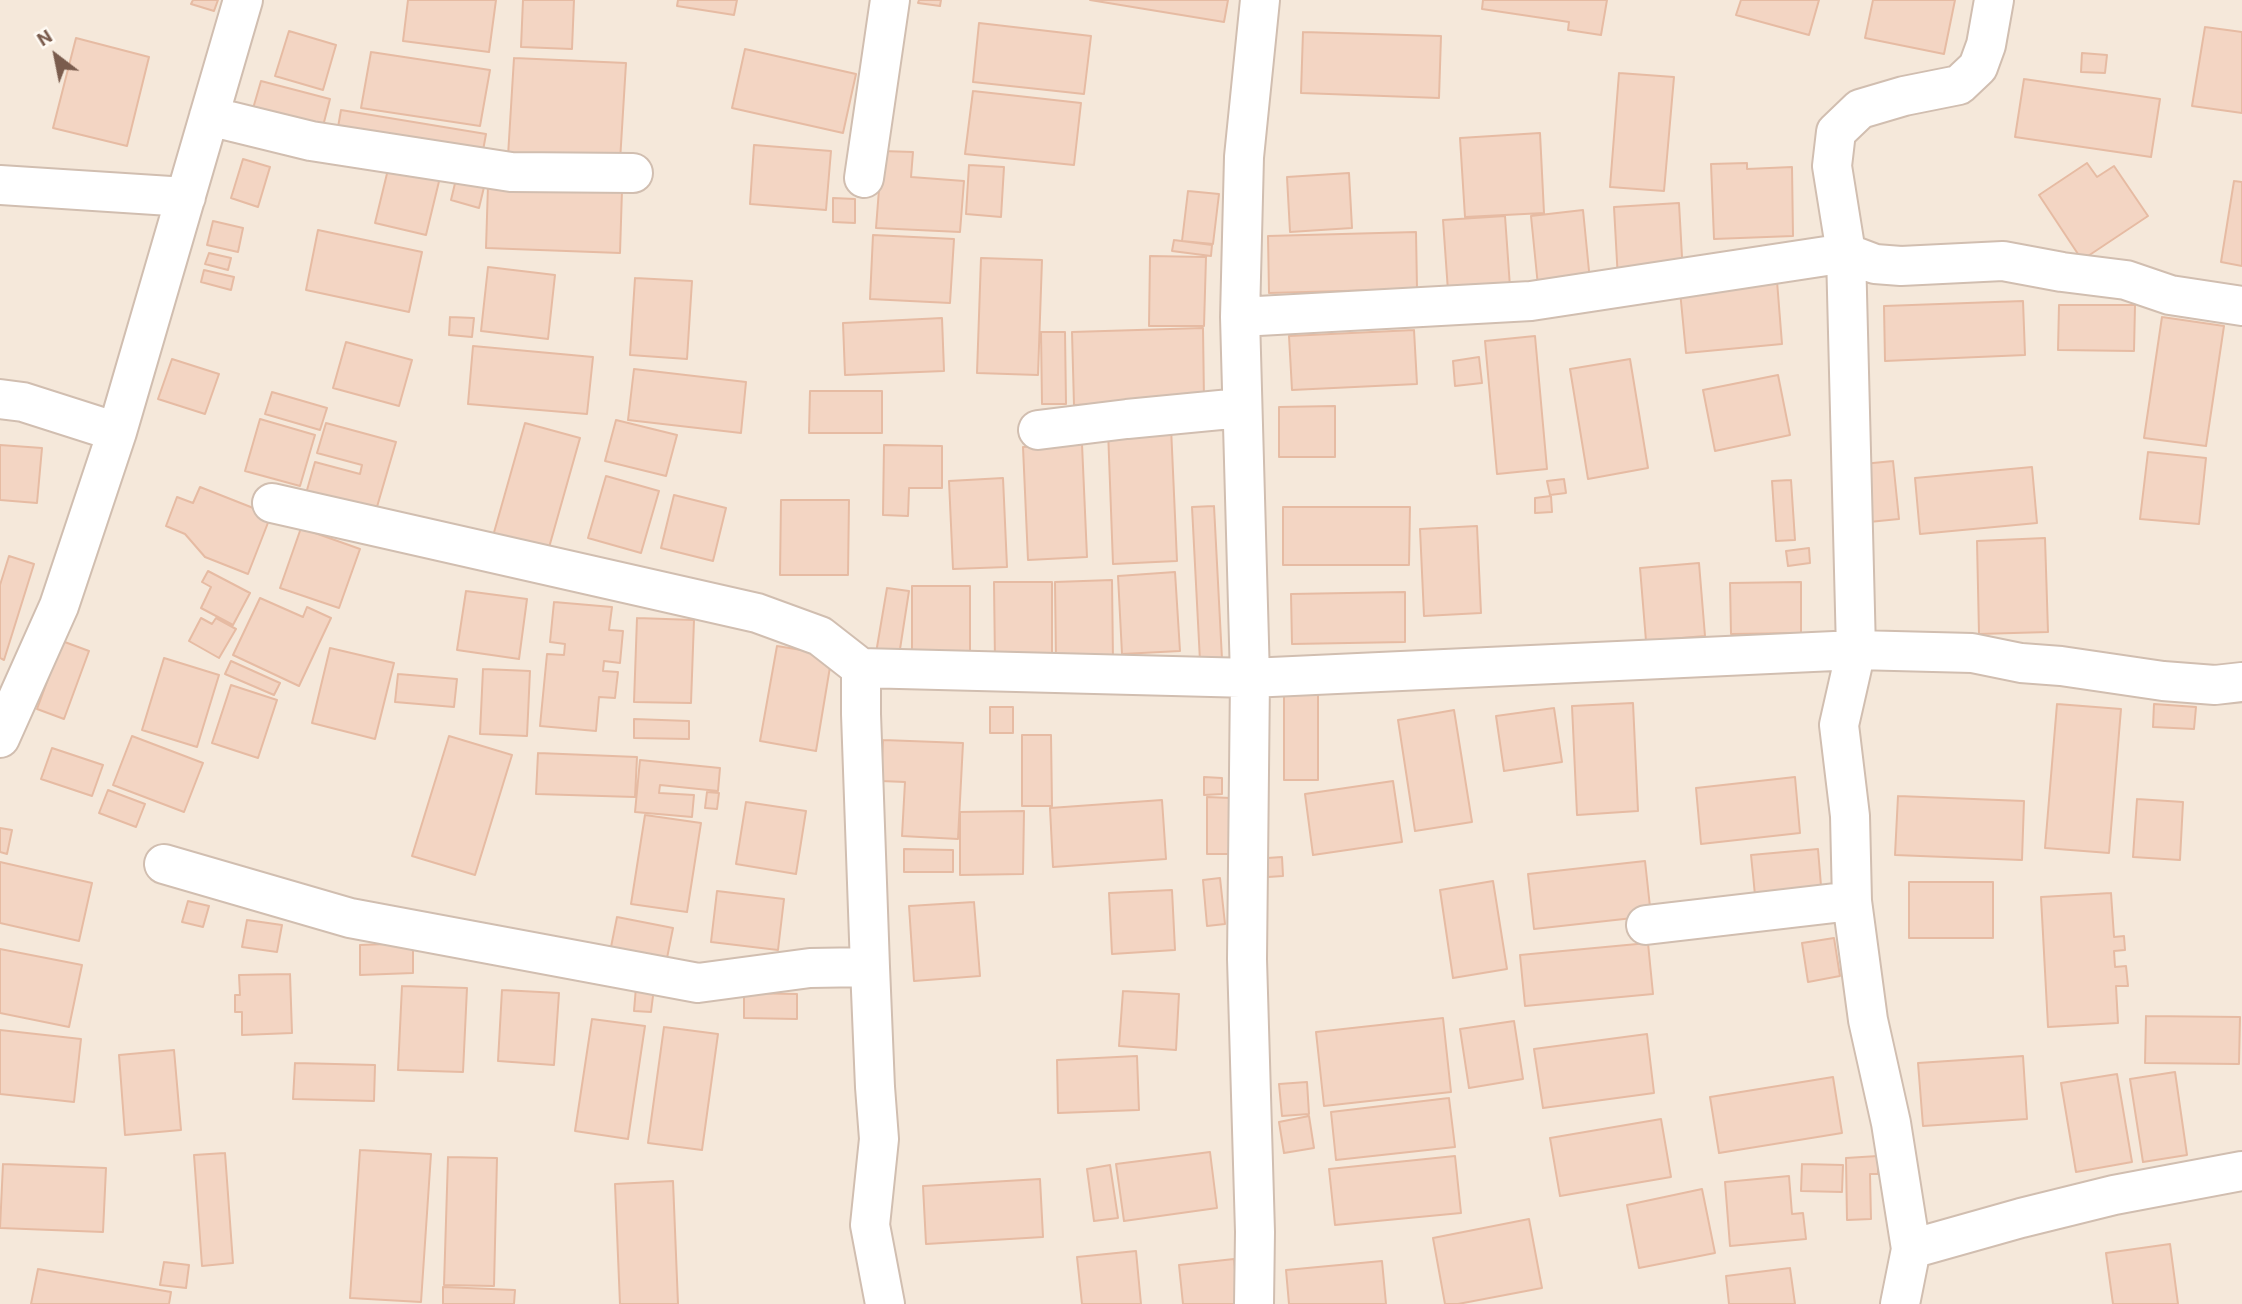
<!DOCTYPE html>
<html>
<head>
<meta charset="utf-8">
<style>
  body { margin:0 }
  #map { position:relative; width:2242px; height:1304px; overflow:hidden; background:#fdf6ec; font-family:Roboto,sans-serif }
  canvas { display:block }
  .north { position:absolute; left:21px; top:21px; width:70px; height:70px; -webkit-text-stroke:5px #fffaf3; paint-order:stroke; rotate:328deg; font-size:19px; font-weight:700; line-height:28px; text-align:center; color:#7a5c4d }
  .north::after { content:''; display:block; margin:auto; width:24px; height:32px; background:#7a5c4d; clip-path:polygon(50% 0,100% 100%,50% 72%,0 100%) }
</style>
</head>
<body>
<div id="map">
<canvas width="2242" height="1304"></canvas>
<div class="north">N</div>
</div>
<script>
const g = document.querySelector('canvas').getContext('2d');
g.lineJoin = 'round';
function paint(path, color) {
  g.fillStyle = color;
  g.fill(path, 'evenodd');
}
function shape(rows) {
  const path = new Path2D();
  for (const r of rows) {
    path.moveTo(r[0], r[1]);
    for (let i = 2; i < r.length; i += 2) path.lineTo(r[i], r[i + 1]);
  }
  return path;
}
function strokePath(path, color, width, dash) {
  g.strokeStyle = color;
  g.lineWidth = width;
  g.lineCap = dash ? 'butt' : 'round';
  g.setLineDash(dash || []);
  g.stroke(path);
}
const residential = shape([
  [0,0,2242,0,2242,1304,0,1304]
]);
const building = shape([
  [193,0,218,0,214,11,191,4,193,0],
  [408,0,496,0,489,52,403,41,408,0],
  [523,0,574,0,572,49,521,47,523,0],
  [678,0,737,0,734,15,677,6,678,0],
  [919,0,941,0,940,6,918,3,919,0],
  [1090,0,1228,0,1224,22,1090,0],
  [1483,0,1607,0,1601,35,1568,30,1569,22,1482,9,1483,0],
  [1741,0,1819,0,1809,35,1736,15,1741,0],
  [1873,0,1955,0,1944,54,1865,38,1873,0],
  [979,23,1091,36,1084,94,973,82,979,23],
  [2205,27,2242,32,2242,113,2192,106,2205,27],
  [289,31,336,45,323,90,275,76,289,31],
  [1303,32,1441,36,1439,98,1301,93,1303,32],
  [76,38,149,57,127,146,53,128,76,38],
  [745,49,856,74,843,133,732,108,745,49],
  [371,52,490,70,480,126,361,108,371,52],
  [2082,53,2107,55,2105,73,2081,72,2082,53],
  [514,58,626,63,620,161,508,156,514,58],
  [1619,73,1674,77,1664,191,1610,187,1619,73],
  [2024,79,2160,99,2151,157,2015,137,2024,79],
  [261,81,330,99,322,130,252,112,261,81],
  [973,91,1081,103,1074,165,965,154,973,91],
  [341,110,486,134,482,156,337,133,341,110],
  [1540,133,1544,213,1465,217,1460,138,1540,133],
  [754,145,831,151,826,210,750,204,754,145],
  [882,151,913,152,911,177,964,181,960,232,876,228,882,151],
  [391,157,442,169,426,235,375,223,391,157],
  [243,159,270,167,258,207,231,198,243,159],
  [1747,163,1747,169,1792,167,1793,236,1714,239,1711,164,1747,163],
  [2087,163,2097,177,2114,166,2148,216,2082,260,2039,195,2087,163],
  [969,165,1004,167,1001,217,966,214,969,165],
  [1349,173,1352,228,1290,232,1287,177,1349,173],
  [457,175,485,183,479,208,451,200,457,175],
  [2234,181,2242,182,2242,266,2221,262,2234,181],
  [488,185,622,190,620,253,486,248,488,185],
  [1188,191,1219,194,1213,244,1182,241,1188,191],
  [833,198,855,199,855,223,833,222,833,198],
  [1679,203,1683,275,1618,280,1614,207,1679,203],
  [1583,210,1590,281,1538,286,1531,216,1583,210],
  [1505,216,1510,287,1448,291,1443,220,1505,216],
  [213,221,243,228,238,252,207,245,213,221],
  [318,230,422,252,409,312,306,290,318,230],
  [1416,232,1417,289,1269,293,1268,236,1416,232],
  [873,235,954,239,950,303,870,299,873,235],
  [1174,240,1212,245,1211,256,1172,251,1174,240],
  [209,253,231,258,228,270,205,264,209,253],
  [1150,256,1206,257,1204,326,1149,326,1150,256],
  [981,258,1042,260,1038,375,977,373,981,258],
  [488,267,555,275,548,339,481,331,488,267],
  [204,270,234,277,231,290,201,282,204,270],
  [635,278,692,281,687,359,630,355,635,278],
  [1777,281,1782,344,1686,353,1680,291,1777,281],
  [2023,301,2025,355,1885,361,1884,306,2023,301],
  [2059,305,2135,305,2134,351,2058,350,2059,305],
  [450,317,474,318,472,337,449,335,450,317],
  [2162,317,2224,326,2206,446,2144,438,2162,317],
  [942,318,944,371,845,375,843,323,942,318],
  [1203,328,1204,401,1074,405,1072,332,1203,328],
  [1414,330,1417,384,1292,390,1289,336,1414,330],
  [1041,332,1065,332,1066,404,1042,404,1041,332],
  [1535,336,1547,469,1497,474,1485,341,1535,336],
  [346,342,412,360,399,406,333,388,346,342],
  [473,346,593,357,587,414,468,404,473,346],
  [1479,357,1482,383,1455,386,1453,361,1479,357],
  [172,359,219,374,205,414,158,399,172,359],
  [1630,359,1648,468,1588,479,1570,369,1630,359],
  [634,369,746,382,741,433,628,420,634,369],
  [1778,375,1790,435,1715,451,1703,390,1778,375],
  [810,391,882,391,882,433,809,433,810,391],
  [272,392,327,408,320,430,265,414,272,392],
  [1335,406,1335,457,1279,457,1279,407,1335,406],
  [260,419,315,435,300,486,245,471,260,419],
  [616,420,677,435,666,476,605,461,616,420],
  [326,423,396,442,374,517,305,497,315,462,360,474,362,465,317,453,326,423],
  [525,423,580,438,548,551,493,536,525,423],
  [1171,427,1177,561,1113,564,1108,430,1171,427],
  [1082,444,1087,557,1028,560,1023,447,1082,444],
  [0,445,42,448,37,503,0,500,0,445],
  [884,445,942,446,942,488,909,488,908,516,883,515,884,445],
  [2148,452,2206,458,2199,524,2140,519,2148,452],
  [1893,461,1899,519,1869,522,1863,464,1893,461],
  [2032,467,2037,523,1920,534,1915,478,2032,467],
  [606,476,659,491,641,553,588,538,606,476],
  [1003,478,1007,567,953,569,949,481,1003,478],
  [1564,479,1566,493,1550,495,1547,481,1564,479],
  [1791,480,1795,540,1776,541,1772,481,1791,480],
  [200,487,271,515,248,574,205,557,185,534,166,526,177,497,193,503,200,487],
  [674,495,726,508,713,561,661,548,674,495],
  [1551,496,1552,512,1535,513,1535,498,1551,496],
  [781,500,849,500,848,575,780,575,781,500],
  [1214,506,1222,659,1200,661,1192,507,1214,506],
  [1283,507,1410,507,1409,565,1283,565,1283,507],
  [1477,526,1481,613,1424,616,1420,529,1477,526],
  [301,528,360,549,339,608,280,588,301,528],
  [2045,538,2048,632,1979,634,1977,541,2045,538],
  [1809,548,1810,563,1788,566,1786,551,1809,548],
  [9,556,34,564,4,660,0,658,0,585,9,556],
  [1699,563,1705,636,1646,641,1640,568,1699,563],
  [208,571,250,593,233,625,201,608,211,587,202,582,208,571],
  [1175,572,1180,651,1122,654,1118,576,1175,572],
  [1112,580,1113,661,1056,663,1055,582,1112,580],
  [994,582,1052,582,1052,662,995,663,994,582],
  [1801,582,1801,633,1731,634,1730,583,1801,582],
  [912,586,970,586,970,661,912,661,912,586],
  [887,588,909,591,898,662,875,659,887,588],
  [466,591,527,599,519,659,457,650,466,591],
  [1405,592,1405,642,1292,644,1291,594,1405,592],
  [260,598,303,617,307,607,331,618,299,686,233,655,260,598],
  [554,602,612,607,609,630,623,631,620,663,604,661,603,671,618,672,615,698,599,697,596,731,540,726,547,654,564,655,565,644,550,642,554,602],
  [201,618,212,624,216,618,236,629,219,658,189,641,201,618],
  [637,618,694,620,691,703,634,702,637,618],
  [62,641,89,651,64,719,37,709,62,641],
  [777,646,832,655,816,751,760,741,777,646],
  [330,648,394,663,375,739,312,723,330,648],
  [164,658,219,675,197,747,142,730,164,658],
  [231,661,280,683,274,695,225,674,231,661],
  [483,669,530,671,527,736,480,734,483,669],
  [398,674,457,679,454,707,395,702,398,674],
  [231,685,277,700,258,758,212,743,231,685],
  [1284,694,1318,694,1318,780,1284,780,1284,694],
  [1633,703,1638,811,1577,815,1572,706,1633,703],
  [2057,704,2121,709,2109,853,2045,848,2057,704],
  [2154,704,2196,707,2194,729,2153,727,2154,704],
  [990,707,1013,707,1013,733,990,733,990,707],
  [1554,708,1562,762,1504,771,1496,716,1554,708],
  [1454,710,1472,822,1415,831,1398,720,1454,710],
  [634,719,689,721,689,739,634,738,634,719],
  [1022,735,1051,735,1052,806,1022,806,1022,735],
  [132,736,203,763,184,812,113,785,132,736],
  [449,736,512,755,475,875,412,856,449,736],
  [883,740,963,743,958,839,902,836,905,782,881,781,883,740],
  [52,748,103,765,92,796,41,779,52,748],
  [538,753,637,757,635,797,536,794,538,753],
  [640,760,720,768,718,791,660,785,659,793,694,795,692,817,635,812,640,760],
  [1204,777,1222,778,1222,794,1204,795,1204,777],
  [1795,777,1800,833,1701,844,1696,788,1795,777],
  [1393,781,1402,842,1313,855,1305,794,1393,781],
  [108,790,145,804,136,827,99,813,108,790],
  [707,792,719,793,717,809,705,808,707,792],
  [1898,796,2024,801,2022,860,1895,855,1898,796],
  [1207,797,1231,798,1232,854,1207,854,1207,797],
  [2137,799,2183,802,2180,860,2133,857,2137,799],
  [1162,800,1166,859,1053,867,1050,808,1162,800],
  [746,802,806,811,796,874,736,864,746,802],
  [1024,811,1023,874,960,875,960,812,1024,811],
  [645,815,701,823,687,912,631,904,645,815],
  [0,828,12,830,7,854,0,852,0,828],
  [904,849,953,850,953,872,904,872,904,849],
  [1818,849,1822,898,1756,905,1751,855,1818,849],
  [1282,857,1283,876,1268,877,1267,858,1282,857],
  [1645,861,1651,916,1534,929,1528,874,1645,861],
  [0,862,92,883,79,941,0,923,0,862],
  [1220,878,1225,924,1207,926,1203,880,1220,878],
  [1493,881,1507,969,1453,978,1440,890,1493,881],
  [1909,882,1993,882,1993,938,1909,938,1909,882],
  [1172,890,1175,950,1112,954,1109,893,1172,890],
  [717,891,784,899,778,950,711,942,717,891],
  [2111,893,2114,937,2124,936,2125,950,2114,951,2115,967,2126,966,2128,986,2116,986,2118,1023,2048,1027,2041,897,2111,893],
  [188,901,209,906,203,927,182,922,188,901],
  [974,902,980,976,914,981,909,906,974,902],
  [617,917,673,928,666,963,610,952,617,917],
  [247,920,282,925,277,952,242,947,247,920],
  [1834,938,1840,976,1808,982,1802,943,1834,938],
  [413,943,413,973,360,975,360,945,413,943],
  [1648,943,1653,994,1525,1006,1520,955,1648,943],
  [0,949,82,965,69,1027,0,1013,0,949],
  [290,974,292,1033,242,1035,242,1012,235,1012,235,995,240,995,239,975,290,974],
  [402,986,467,988,463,1072,398,1070,402,986],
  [636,987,654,988,651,1012,634,1011,636,987],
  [502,990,559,993,554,1065,498,1061,502,990],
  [1123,991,1179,994,1176,1050,1119,1046,1123,991],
  [744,993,797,994,797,1019,744,1018,744,993],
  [2146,1016,2240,1017,2239,1064,2145,1063,2146,1016],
  [1443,1018,1451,1092,1324,1106,1316,1032,1443,1018],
  [592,1019,645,1026,628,1139,575,1131,592,1019],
  [1514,1021,1523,1079,1469,1088,1460,1029,1514,1021],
  [664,1027,718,1034,702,1150,648,1143,664,1027],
  [0,1030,81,1039,74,1102,0,1094,0,1030],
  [1647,1034,1654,1093,1543,1108,1534,1049,1647,1034],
  [174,1050,181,1130,125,1135,119,1055,174,1050],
  [1137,1056,1139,1110,1058,1113,1057,1060,1137,1056],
  [2023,1056,2027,1119,1923,1126,1918,1063,2023,1056],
  [295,1063,375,1065,374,1101,293,1099,295,1063],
  [2175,1072,2187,1155,2143,1162,2130,1079,2175,1072],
  [2117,1074,2132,1162,2076,1172,2061,1083,2117,1074],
  [1833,1077,1842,1133,1719,1153,1710,1097,1833,1077],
  [1307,1082,1309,1114,1282,1116,1279,1084,1307,1082],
  [1449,1098,1455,1147,1336,1160,1331,1112,1449,1098],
  [1309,1116,1314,1148,1284,1153,1279,1122,1309,1116],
  [1661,1119,1671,1177,1560,1196,1550,1138,1661,1119],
  [360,1150,431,1154,421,1302,350,1298,360,1150],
  [1210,1152,1217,1208,1124,1221,1116,1164,1210,1152],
  [225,1153,233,1263,202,1266,194,1155,225,1153],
  [1455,1156,1461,1213,1335,1225,1329,1169,1455,1156],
  [1878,1156,1878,1174,1870,1174,1871,1219,1847,1220,1846,1158,1878,1156],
  [448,1157,497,1158,494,1286,444,1285,448,1157],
  [3,1164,106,1168,103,1232,0,1228,3,1164],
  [1802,1164,1843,1165,1842,1192,1801,1191,1802,1164],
  [1110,1165,1118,1218,1094,1221,1087,1169,1110,1165],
  [1789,1176,1792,1214,1803,1213,1806,1239,1730,1246,1725,1182,1789,1176],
  [1040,1179,1043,1237,926,1244,923,1186,1040,1179],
  [673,1181,678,1304,620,1304,615,1184,673,1181],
  [1702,1189,1715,1253,1639,1268,1627,1205,1702,1189],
  [1529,1219,1542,1288,1458,1304,1445,1304,1433,1238,1529,1219],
  [2170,1244,2178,1304,2113,1304,2106,1253,2170,1244],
  [1136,1251,1141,1304,1082,1304,1077,1257,1136,1251],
  [1234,1259,1238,1304,1183,1304,1179,1265,1234,1259],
  [1382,1261,1386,1304,1289,1304,1286,1270,1382,1261],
  [164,1262,189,1265,186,1288,160,1285,164,1262],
  [1790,1268,1795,1304,1729,1304,1726,1276,1790,1268],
  [38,1269,171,1292,169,1304,31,1304,38,1269],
  [443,1287,515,1290,514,1304,443,1304,443,1287]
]);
const minor = shape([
  [209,116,311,141,511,172,633,173],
  [864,178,890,0],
  [0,185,186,197],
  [1240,317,1531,301,1846,253,1875,264,1901,266,2003,261,2062,272,2126,280,2170,295,2242,306],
  [0,399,23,402,117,432],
  [1038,430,1127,419,1241,408],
  [272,503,757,613,820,636,861,668,1250,678,1856,650,1972,653,2021,663,2061,666,2163,681,2215,685,2242,682],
  [861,668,861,714,870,967,875,1087,879,1139,870,1225,885,1304],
  [0,738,59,606,117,432,243,0],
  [164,864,350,918,698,983,810,968,870,967],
  [1646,925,1852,901],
  [1911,1249,2021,1218,2114,1195,2242,1171],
  [1254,1304,1255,1232,1247,959,1250,678,1240,317,1244,157,1260,0],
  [1900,1304,1911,1249,1891,1123,1868,1020,1852,901,1850,816,1839,725,1856,650,1846,253,1832,166,1836,132,1860,109,1904,96,1959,85,1978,67,1986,45,1994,0]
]);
paint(residential, '#f5e8da');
paint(building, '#f3d5c3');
strokePath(building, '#e6bba3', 2);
strokePath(minor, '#d1beb0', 42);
strokePath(minor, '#fff', 38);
</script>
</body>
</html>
